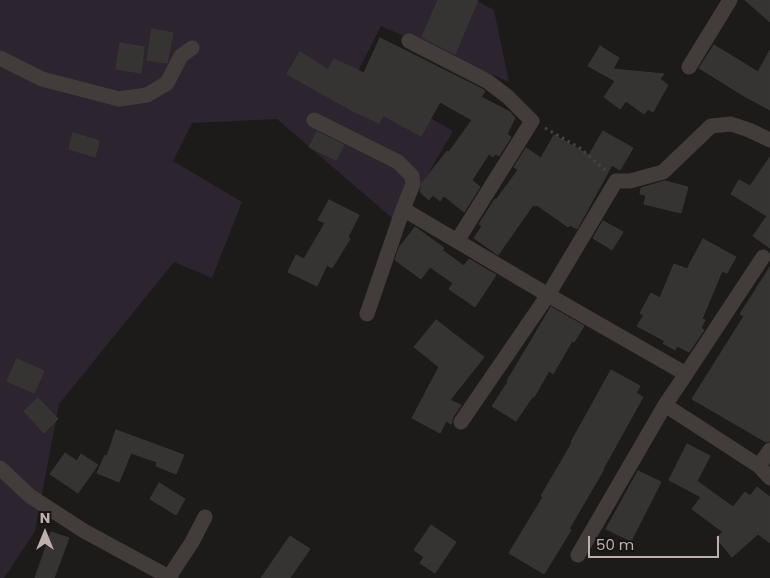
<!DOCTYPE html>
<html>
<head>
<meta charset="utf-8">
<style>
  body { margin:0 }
  #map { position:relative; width:770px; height:578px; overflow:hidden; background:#1c1b1a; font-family:Poppins,sans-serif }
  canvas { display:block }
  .north { position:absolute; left:20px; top:508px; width:50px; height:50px; -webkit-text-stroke:4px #171615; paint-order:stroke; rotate:0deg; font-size:14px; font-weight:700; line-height:20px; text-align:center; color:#bdafac }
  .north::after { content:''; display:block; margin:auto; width:18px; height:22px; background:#bdafac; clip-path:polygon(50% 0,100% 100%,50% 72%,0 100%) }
  .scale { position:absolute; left:588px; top:536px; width:131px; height:22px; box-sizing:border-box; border:2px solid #bdafac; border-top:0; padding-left:6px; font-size:15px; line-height:18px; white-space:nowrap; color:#bdafac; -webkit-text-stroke:4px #171615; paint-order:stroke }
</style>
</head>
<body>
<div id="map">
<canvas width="770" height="578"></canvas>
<div class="north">N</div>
<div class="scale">50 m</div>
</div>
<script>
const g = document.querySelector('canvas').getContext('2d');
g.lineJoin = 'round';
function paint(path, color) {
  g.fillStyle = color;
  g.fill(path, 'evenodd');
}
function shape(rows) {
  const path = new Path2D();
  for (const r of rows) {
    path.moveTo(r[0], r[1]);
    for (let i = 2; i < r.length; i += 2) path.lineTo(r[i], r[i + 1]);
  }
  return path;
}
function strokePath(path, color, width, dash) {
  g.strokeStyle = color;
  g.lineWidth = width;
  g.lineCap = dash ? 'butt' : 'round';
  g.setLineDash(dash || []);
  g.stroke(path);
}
const green = shape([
  [0,0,475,0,494,10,509,82,381,26,356,75,453,131,399,224,277,119,192,123,173,161,242,202,212,278,174,262,59,404,35,531,4,578,0,578]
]);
const building = shape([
  [438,0,478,0,455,54,422,37,438,0],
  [745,0,770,0,770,22,745,0],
  [152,29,173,33,167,63,147,60,152,29],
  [380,38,482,89,485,91,481,97,510,112,515,118,507,134,511,137,499,156,495,154,493,157,489,154,472,180,480,187,464,212,444,196,440,201,433,195,429,200,420,192,422,183,447,151,449,152,472,120,440,102,421,136,383,115,379,123,355,112,287,74,300,52,328,70,334,59,364,73,380,38],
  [120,43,144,47,141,73,116,69,120,43],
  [714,45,758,72,770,50,770,110,744,96,699,68,714,45],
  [600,46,619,58,613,69,664,74,660,79,668,85,653,112,648,109,644,114,626,101,620,109,604,97,615,81,588,66,600,46],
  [603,131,633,148,620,170,612,165,577,229,570,225,568,227,537,205,535,206,533,205,498,255,474,238,482,226,479,224,495,199,496,200,518,170,514,167,526,148,541,158,554,135,589,155,603,131],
  [317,132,344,145,336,160,309,147,317,132],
  [73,133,99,141,95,157,69,149,73,133],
  [770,157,770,248,753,236,767,216,731,194,739,180,750,186,770,157],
  [665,181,688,187,681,213,644,204,646,195,640,194,641,188,665,181],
  [329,200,359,215,348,237,350,239,332,268,327,265,317,286,288,272,296,255,304,259,325,223,318,220,329,200],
  [603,221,623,232,612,250,593,238,603,221],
  [415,227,444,248,442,250,464,266,469,259,496,275,475,307,449,289,453,283,430,267,421,279,395,260,399,248,415,227],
  [703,239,736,257,727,273,722,271,702,319,705,320,701,328,704,330,689,352,677,346,675,350,663,343,665,341,637,326,644,315,640,313,651,293,660,298,674,264,687,269,703,239],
  [770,267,770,441,766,442,692,399,744,316,740,314,770,267],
  [551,307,584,326,574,342,572,341,553,374,549,371,534,397,533,396,516,421,492,406,508,382,507,381,551,307],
  [436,320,484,357,450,400,461,405,453,417,451,424,446,421,440,433,412,418,439,367,414,347,436,320],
  [17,359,44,371,34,393,7,381,17,359],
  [611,370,640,386,636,393,643,397,603,469,604,469,569,529,571,530,544,574,509,553,543,497,541,496,572,443,571,442,611,370],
  [38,398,58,419,44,433,24,411,38,398],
  [116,430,184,455,176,474,156,466,157,462,131,453,119,482,97,473,105,455,107,456,116,430],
  [687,444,710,456,697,481,733,507,745,492,750,496,757,487,770,497,770,543,758,534,732,557,716,538,723,532,692,509,701,497,669,480,687,444],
  [65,453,77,461,81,454,98,465,78,493,50,474,65,453],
  [638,471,661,482,631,541,606,529,638,471],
  [159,483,185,499,176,515,150,499,159,483],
  [431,525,456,542,435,573,420,563,424,557,414,550,431,525],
  [51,532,69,538,54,578,35,578,51,532],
  [290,536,310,549,290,578,261,578,290,536]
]);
const path = shape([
  [545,128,580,148,605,170]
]);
const street = shape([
  [409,41,487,81,508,97,532,121,457,241,548,295,686,374,665,405,759,466,770,478],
  [0,58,42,79,119,99,147,95,167,83,181,56,192,48],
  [689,67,730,0],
  [314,120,398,162,412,176,413,184,403,209,457,241],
  [367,314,403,209],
  [686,374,763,257],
  [461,422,548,295,616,181,630,181,663,172,711,126,731,124,749,130,770,140],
  [759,466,770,450],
  [0,468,30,496,84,531,169,577],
  [578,555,665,405],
  [171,578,169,577,192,542,205,517]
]);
paint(green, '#2c2530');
paint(building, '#363432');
strokePath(building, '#393634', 1);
strokePath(path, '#494340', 3, [2.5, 4]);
strokePath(street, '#423d3b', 15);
</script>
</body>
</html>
